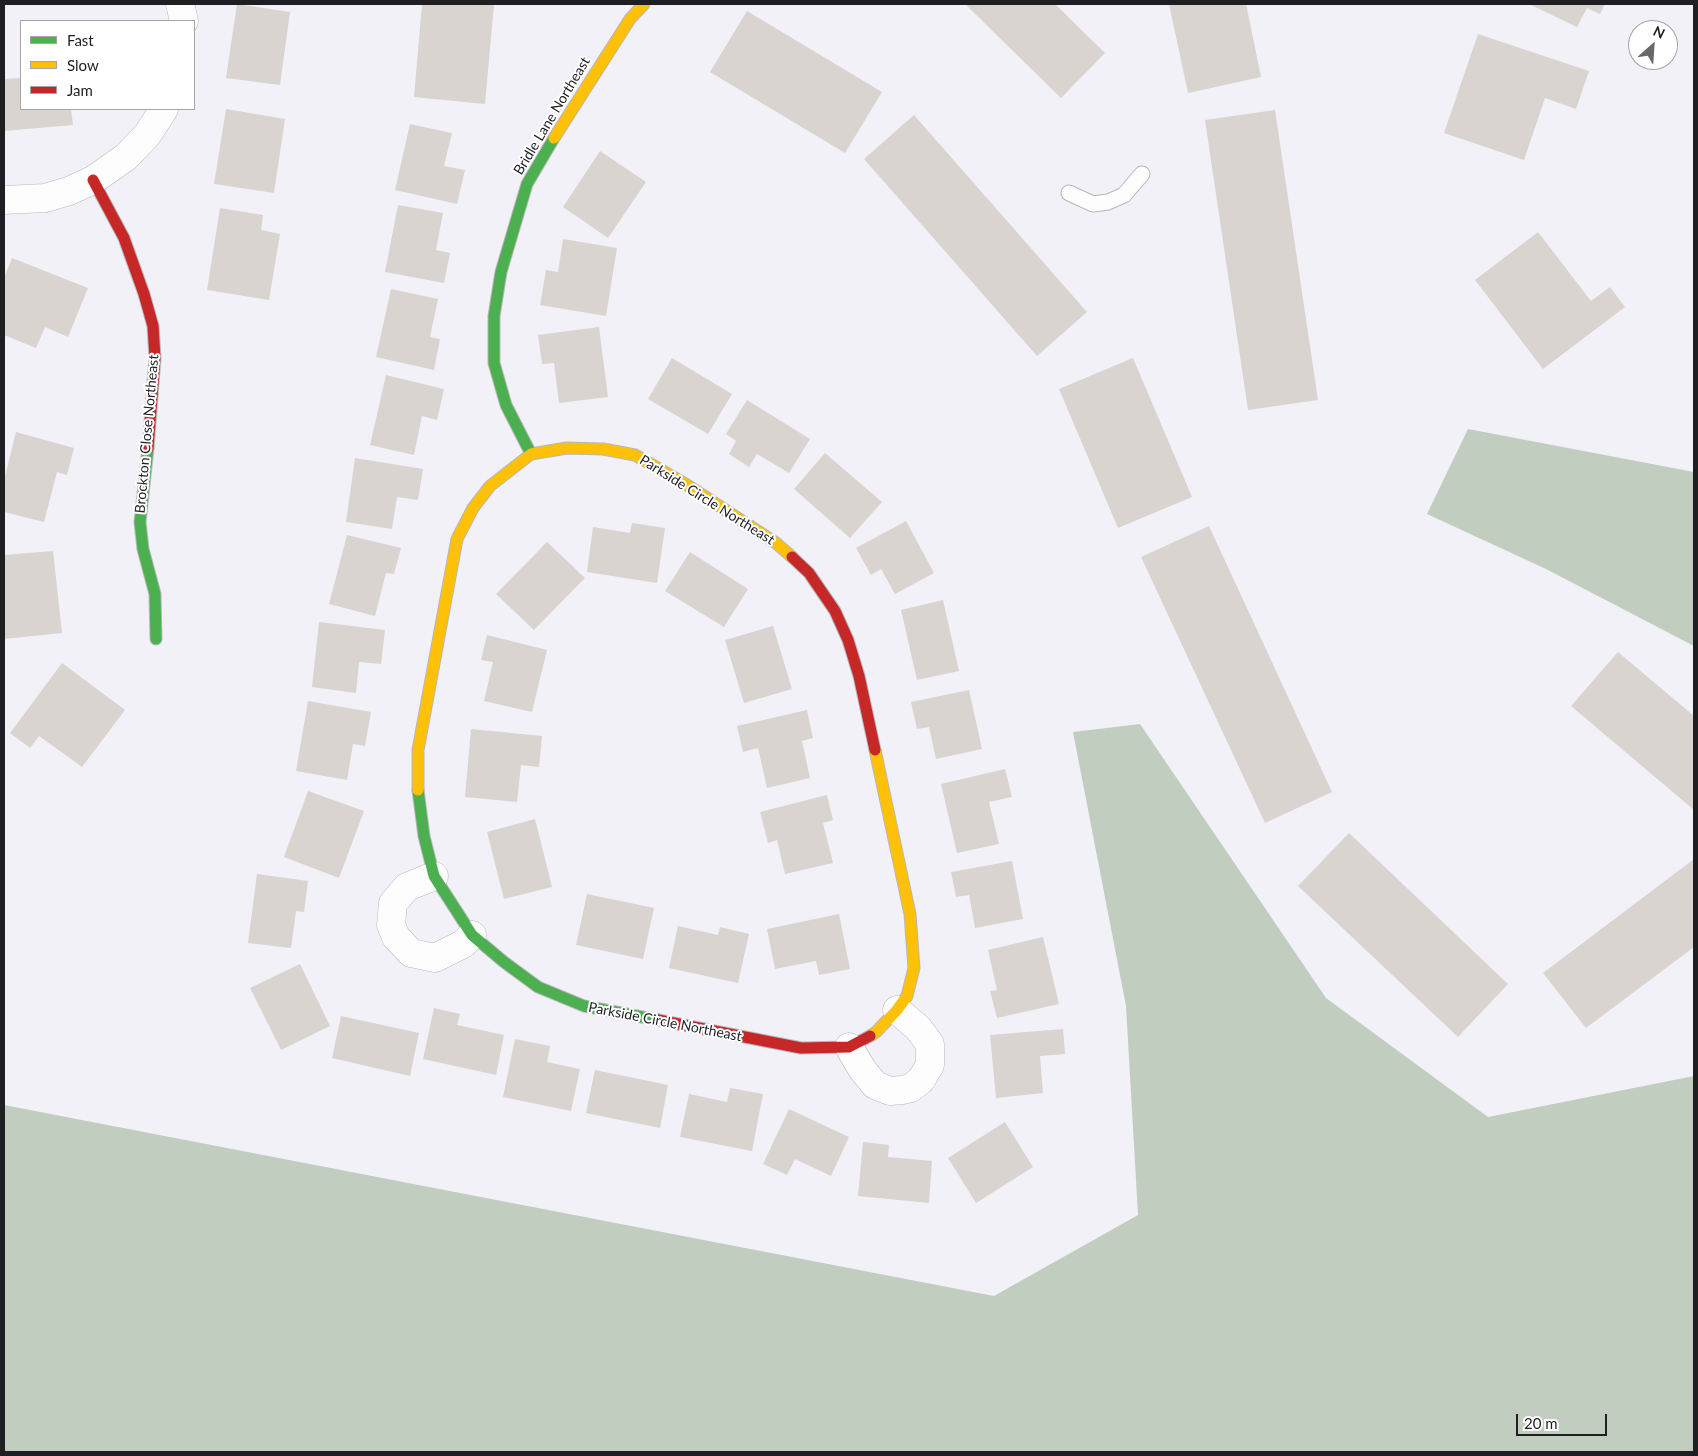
<!DOCTYPE html>
<html>
<head>
<meta charset="utf-8">
<style>
  body { margin:0 }
  #map { position:relative; width:1698px; height:1456px; overflow:hidden; background:#f1f1f7; font-family:Lato,sans-serif }
  canvas { display:block }
  .frame { position:absolute; inset:0; border:5px solid #1f1e23; pointer-events:none }
  .legend { position:absolute; left:20px; top:20px; width:175px; height:90px; box-sizing:border-box; background:#fff; border:1px solid #a5a5a7; margin:0; padding:6px 9px; list-style:none; font-size:15px; color:#1f1e23 }
  .legend li { display:flex; align-items:center; gap:10px; height:25px }
  .legend b { width:25px; border:1px solid #a5a5a7 }
  .north { position:absolute; left:1628px; top:20px; width:50px; height:50px; box-sizing:border-box; background:#fff; border:1px solid #a5a5a7; border-radius:50%; rotate:26deg; font-size:14px; font-weight:700; line-height:20px; text-align:center; color:#1f1e23 }
  .north::after { content:''; display:block; margin:auto; width:18px; height:22px; background:#68686d; clip-path:polygon(50% 0,100% 100%,50% 72%,0 100%) }
  .scale { position:absolute; left:1516px; top:1414px; width:91px; height:22px; box-sizing:border-box; border:2px solid #1f1e23; border-top:0; padding-left:6px; font-size:15px; line-height:18px; white-space:nowrap; color:#1f1e23; -webkit-text-stroke:4px #fff; paint-order:stroke }
</style>
</head>
<body>
<div id="map">
<canvas width="1698" height="1456"></canvas>
<div class="frame"></div>
<ul class="legend">
<li><b style="height:6px;background:#4caf50"></b>Fast</li>
<li><b style="height:6px;background:#ffc107"></b>Slow</li>
<li><b style="height:6px;background:#c62828"></b>Jam</li>
</ul>
<div class="north">N</div>
<div class="scale">20 m</div>
</div>
<script>
const g = document.querySelector('canvas').getContext('2d');
g.lineJoin = 'round';
function paint(path, color) {
  g.fillStyle = color;
  g.fill(path, 'evenodd');
}
function shape(rows) {
  const path = new Path2D();
  for (const r of rows) {
    path.moveTo(r[0], r[1]);
    for (let i = 2; i < r.length; i += 2) path.lineTo(r[i], r[i + 1]);
  }
  return path;
}
function strokePath(path, color, width, dash) {
  g.strokeStyle = color;
  g.lineWidth = width;
  g.lineCap = dash ? 'butt' : 'round';
  g.setLineDash(dash || []);
  g.stroke(path);
}
function drawText(font, color, halo, rows, align = 'center') {
  g.font = font + ' Lato,sans-serif';
  g.lineWidth = 4;
  g.setLineDash([]);
  g.textBaseline = 'middle';
  g.strokeStyle = halo;
  g.fillStyle = color;
  for (const [text, x, y, turn = 0] of rows) {
    g.save();
    g.translate(x, y);
    g.rotate((+turn || 0) * Math.PI / 180);
    g.textAlign = isNaN(turn) ? turn : align;
    if (halo) g.strokeText(text, 0, 0);
    g.fillText(text, 0, 0);
    g.restore();
  }
}
const forest = shape([
  [1468,429,1694,472,1694,646,1546,569,1427,514],
  [1140,724,1326,998,1488,1117,1694,1076,1694,1452,4,1452,4,1105,994,1296,1138,1215,1126,1006,1073,732]
]);
const building = shape([
  [237,4,290,12,280,85,226,78],
  [422,4,494,4,485,104,414,97],
  [965,4,1055,4,1105,53,1061,98],
  [1169,4,1246,4,1261,77,1188,93],
  [1529,4,1605,4,1600,14,1587,8,1577,27],
  [747,11,882,92,845,153,710,72],
  [1478,34,1589,71,1576,109,1545,98,1524,160,1444,133],
  [21,78,21,109,71,109,73,125,4,131,4,79],
  [226,109,285,119,274,193,214,184],
  [1275,110,1318,400,1248,410,1205,120],
  [914,115,1087,312,1037,356,864,159],
  [410,124,452,133,444,166,465,170,457,204,395,190],
  [600,151,646,182,608,238,563,207],
  [398,205,443,213,436,250,450,253,444,283,385,272],
  [220,208,263,215,261,230,280,234,269,300,207,290],
  [1538,232,1591,301,1610,287,1625,307,1543,369,1475,280],
  [563,239,617,248,606,316,540,305,546,270,558,272],
  [12,258,88,288,68,337,45,327,36,348,4,335,4,278],
  [391,289,438,299,430,337,440,339,434,370,376,357],
  [599,327,608,397,559,403,554,363,542,364,538,335],
  [672,358,732,394,708,434,648,399],
  [1133,358,1192,497,1118,528,1059,389],
  [386,375,444,389,437,420,422,416,414,455,370,445],
  [747,400,810,439,789,473,757,454,749,467,729,454,736,441,726,434],
  [16,432,74,448,67,475,57,472,44,522,4,512,4,480],
  [825,453,882,502,850,538,794,489],
  [355,458,423,469,418,500,397,497,392,529,346,522],
  [906,521,934,573,895,594,881,569,871,575,856,548],
  [632,523,665,528,657,583,587,572,593,527,630,533],
  [1209,526,1332,792,1265,823,1141,557],
  [347,535,401,548,394,574,386,573,375,616,329,604],
  [547,542,585,578,534,630,496,594],
  [53,551,62,633,4,639,4,555],
  [690,552,748,589,724,627,665,591],
  [943,600,959,671,917,680,901,610],
  [319,622,385,630,381,664,359,662,356,693,312,687],
  [773,626,792,689,744,703,725,640],
  [487,635,547,650,532,712,484,701,493,662,481,660],
  [1618,652,1694,716,1694,810,1571,706],
  [62,663,125,710,82,767,39,736,30,748,10,733],
  [969,690,982,749,936,759,929,727,917,729,911,702],
  [308,701,371,712,365,746,353,744,347,780,296,771],
  [807,710,813,738,802,741,810,778,767,788,758,748,743,752,737,726],
  [471,729,542,736,539,767,521,765,517,802,465,797],
  [1005,769,1012,797,989,802,999,844,957,853,941,784],
  [308,791,364,811,339,878,284,857],
  [827,795,833,820,823,823,833,863,785,874,777,840,768,843,760,812],
  [535,819,552,887,504,899,487,832],
  [1349,833,1508,984,1458,1037,1298,886],
  [1694,859,1694,947,1586,1028,1543,973],
  [1012,861,1023,919,975,928,969,895,956,897,951,872],
  [257,874,308,881,304,912,296,911,291,948,248,943],
  [587,894,654,908,643,959,576,945],
  [839,914,850,969,819,975,816,961,775,969,767,929],
  [678,926,718,935,720,927,749,934,738,983,669,968],
  [1043,937,1059,1004,997,1018,990,991,997,990,988,950],
  [300,964,330,1026,281,1050,250,988],
  [434,1008,460,1014,457,1025,504,1035,496,1075,423,1059],
  [341,1016,419,1033,410,1076,332,1058],
  [1063,1029,1065,1054,1040,1056,1043,1093,996,1098,990,1035],
  [515,1039,550,1046,547,1062,580,1069,571,1111,503,1097],
  [595,1070,668,1085,660,1128,586,1113],
  [730,1088,763,1094,752,1151,680,1137,689,1094,727,1102],
  [789,1109,849,1137,831,1176,795,1159,787,1175,763,1164],
  [1005,1122,1033,1167,976,1203,948,1158],
  [863,1142,889,1145,888,1157,932,1161,929,1203,858,1196]
]);
const lane = shape([
  [1069,193,1093,204,1108,202,1124,195,1142,174]
]);
const street = shape([
  [180,4,184,21],
  [4,200,45,198,69,191,93,180,126,157,147,135,164,109],
  [434,876,407,887,393,903,391,925,396,937,411,953,435,958,463,944,472,935],
  [849,1047,862,1069,875,1085,890,1091,902,1090,911,1088,921,1080,930,1065,930,1044,918,1028,897,1010]
]);
const fast = shape([
  [148,448,140,522,143,549,155,594,156,639],
  [531,454,506,405,494,363,494,316,501,272,527,184,554,138],
  [418,790,424,836,434,876,472,935,504,962,538,987,584,1006,658,1020]
]);
const slow = shape([
  [554,138,630,19,644,4],
  [567,448,603,449,635,455,687,485,776,543,792,557],
  [418,790,418,750,457,539,473,508,490,486,531,454,567,448],
  [870,1036,876,1032,897,1010,907,996,914,968,910,914,875,750]
]);
const jam = shape([
  [93,180,124,238,144,294,153,326,155,358,148,448],
  [792,557,809,573,835,611,848,640,859,676,875,750],
  [658,1020,801,1048,849,1047,870,1036]
]);
const streetNames = [
  ["Bridle Lane Northeast",552,116,-59],
  ["Brockton Close Northeast",147,434,-85],
  ["Parkside Circle Northeast",707,500,32],
  ["Parkside Circle Northeast",665,1022,11]
];
paint(forest, '#c1cebf');
paint(building, '#d9d4d0');
strokePath(lane, '#b7b7bc', 17);
strokePath(street, '#b7b7bc', 29);
strokePath(fast, '#b7b7bc', 13);
strokePath(slow, '#b7b7bc', 13);
strokePath(jam, '#b7b7bc', 13);
strokePath(lane, '#fdfdfe', 15);
strokePath(street, '#fdfdfe', 28);
strokePath(fast, '#4caf50', 11);
strokePath(slow, '#ffc107', 11);
strokePath(jam, '#c62828', 11);
drawText('14px', '#1f1e23', '#fff', streetNames);
</script>
</body>
</html>
